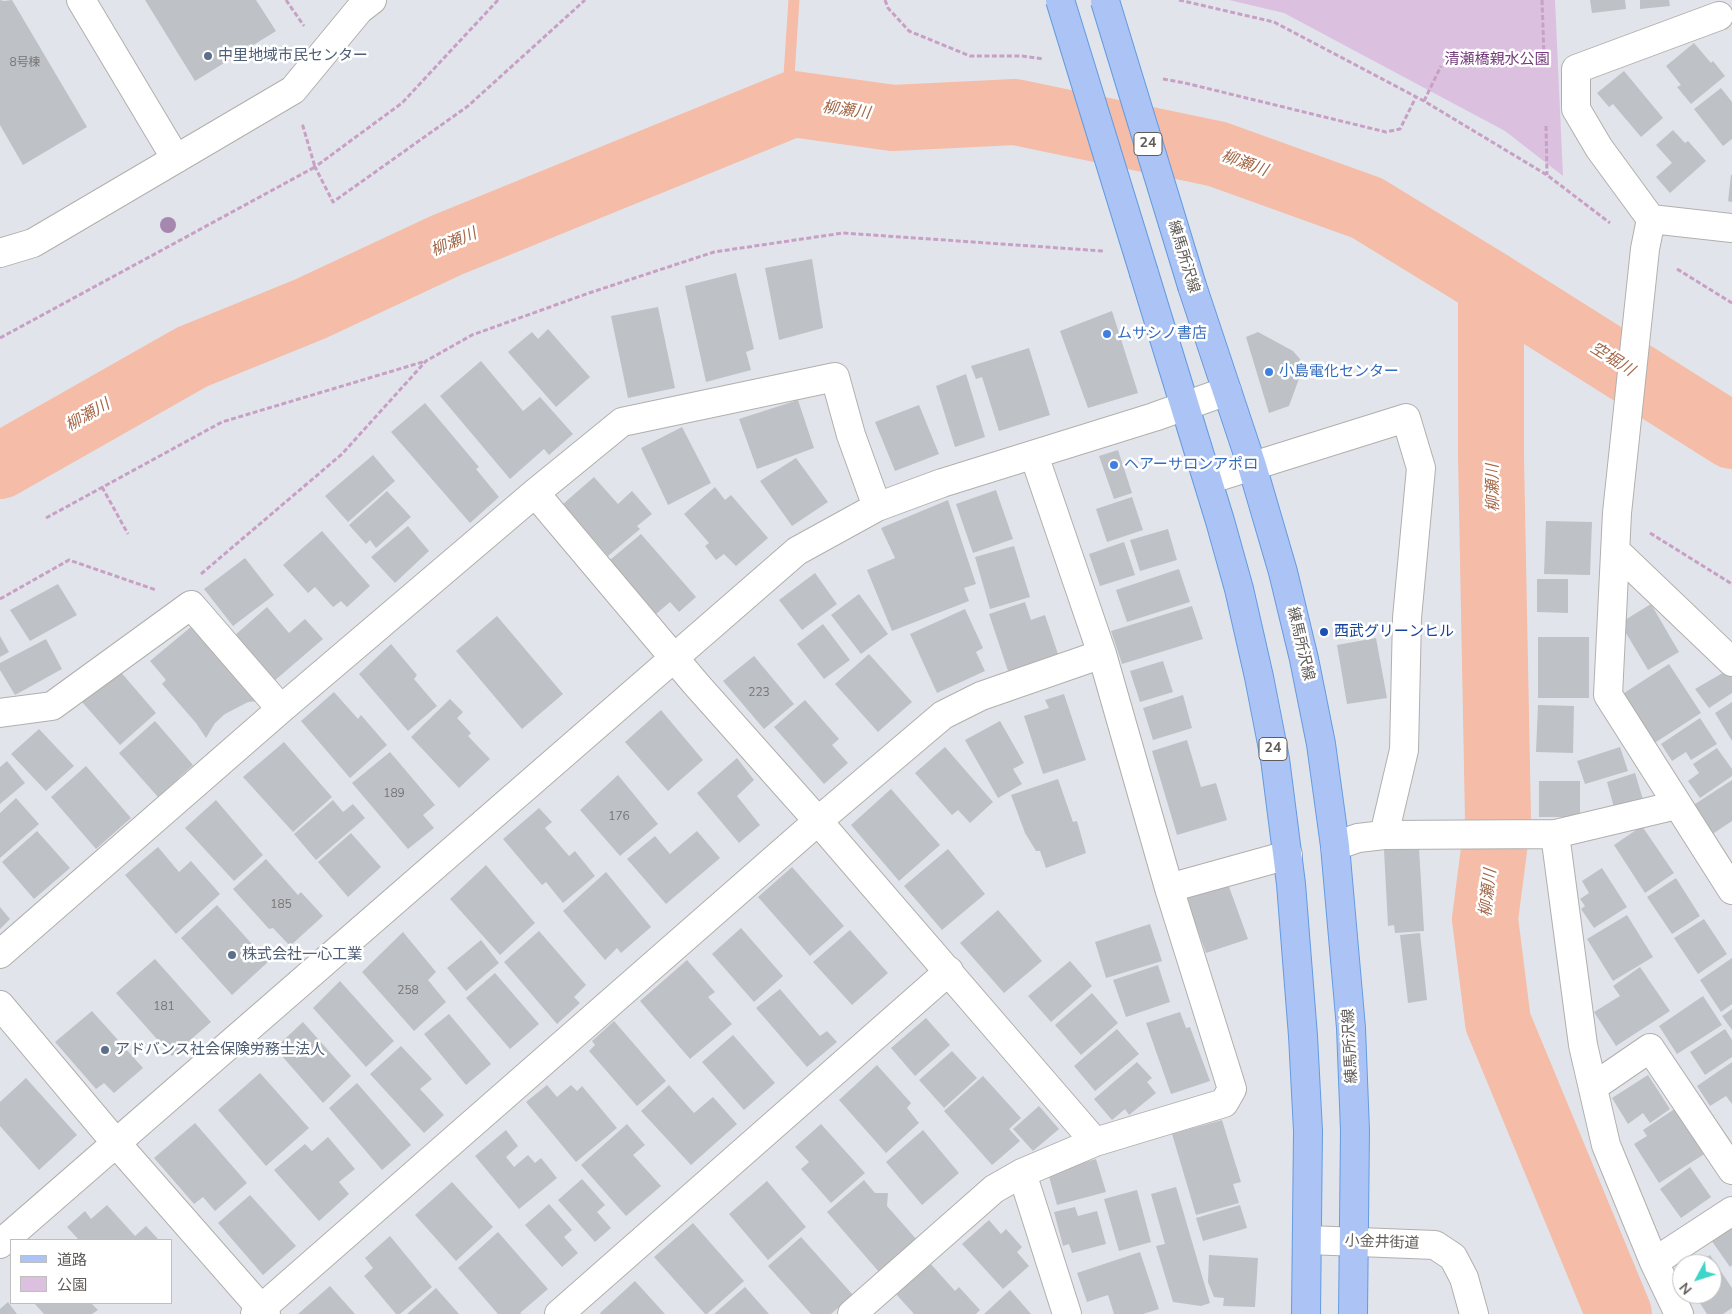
<!DOCTYPE html>
<html>
<head>
<meta charset="utf-8">
<style>
  body { margin:0 }
  #map { position:relative; width:1732px; height:1314px; overflow:hidden; background:#e1e5eb; font-family:"Nunito Sans","Noto Sans JP",sans-serif }
  canvas { display:block }
  .legend { position:absolute; left:10px; top:1239px; width:162px; height:65px; box-sizing:border-box; background:#fff; border:1px solid #bfbebd; margin:0; padding:6px 9px; list-style:none; font-size:15px; color:#605c59 }
  .legend li { display:flex; align-items:center; gap:10px; height:25px }
  .legend b { width:25px; border:1px solid #bfbebd }
  .north { position:absolute; left:1672px; top:1254px; width:50px; height:50px; box-sizing:border-box; background:#fff; border:1px solid #bfbebd; border-radius:50%; rotate:230deg; font-size:14px; font-weight:700; line-height:20px; text-align:center; color:#605c59 }
  .north::after { content:''; display:block; margin:auto; width:18px; height:22px; background:#3dd5c8; clip-path:polygon(50% 0,100% 100%,50% 72%,0 100%) }
</style>
</head>
<body>
<div id="map">
<canvas width="1732" height="1314"></canvas>
<ul class="legend">
<li><b style="height:6px;background:#abc3f5"></b>道路</li>
<li><b style="height:14px;background:#dbc0e0"></b>公園</li>
</ul>
<div class="north">N</div>
</div>
<script>
const g = document.querySelector('canvas').getContext('2d');
g.lineJoin = 'round';
function paint(path, color) {
  g.fillStyle = color;
  g.fill(path, 'evenodd');
}
function shape(rows) {
  const path = new Path2D();
  for (const r of rows) {
    path.moveTo(r[0], r[1]);
    for (let i = 2; i < r.length; i += 2) path.lineTo(r[i], r[i + 1]);
  }
  return path;
}
function strokePath(path, color, width, dash) {
  g.strokeStyle = color;
  g.lineWidth = width;
  g.lineCap = dash ? 'butt' : 'round';
  g.setLineDash(dash || []);
  g.stroke(path);
}
function drawText(font, color, halo, rows, align = 'center') {
  g.font = font + ' "Nunito Sans","Noto Sans JP",sans-serif';
  g.lineWidth = 5;
  g.setLineDash([]);
  g.textBaseline = 'middle';
  g.strokeStyle = halo;
  g.fillStyle = color;
  for (const [text, x, y, turn = 0] of rows) {
    g.save();
    g.translate(x, y);
    g.rotate((+turn || 0) * Math.PI / 180);
    g.textAlign = isNaN(turn) ? turn : align;
    if (halo) g.strokeText(text, 0, 0);
    g.fillText(text, 0, 0);
    g.restore();
  }
}
const green = shape([
  [1229,0,1555,0,1563,176,1505,131,1284,13]
]);
const stream = shape([
  [787,106,794,0]
]);
const river = shape([
  [1491,284,1491,457,1498,819,1485,919,1498,1022,1619,1314],
  [0,466,192,357,310,309,447,245,793,104,893,118,1015,112,1217,154,1367,208,1491,284,1732,436]
]);
const building = shape([
  [0,0,4,1,12,0,87,127,23,165,0,125],
  [145,0,256,0,276,31,195,81],
  [1590,0,1625,0,1626,9,1592,13],
  [1640,0,1669,0,1670,6,1640,9],
  [1694,43,1711,63,1713,61,1725,76,1691,104,1677,87,1681,85,1666,66],
  [1624,71,1663,118,1641,137,1613,104,1609,107,1597,93],
  [1721,88,1732,102,1732,139,1723,146,1694,109],
  [1673,130,1685,143,1688,141,1706,161,1670,193,1656,177,1672,163,1656,145],
  [1731,175,1732,175,1732,202,1728,201],
  [812,259,823,328,779,340,765,268],
  [736,273,754,349,746,352,751,370,706,382,685,286],
  [658,307,675,388,628,398,611,316],
  [1112,311,1138,393,1088,408,1060,331],
  [548,329,590,377,556,407,508,352,532,332,538,339],
  [1258,332,1293,351,1300,359,1301,373,1289,406,1269,413,1246,337],
  [1029,348,1050,415,999,431,982,377,976,379,971,366],
  [481,361,523,411,540,397,573,434,549,455,544,449,510,479,440,396],
  [966,374,985,437,955,447,936,386],
  [798,400,814,448,757,469,739,419],
  [425,403,479,467,476,469,499,497,470,523,391,432],
  [919,405,939,454,895,471,875,422],
  [682,427,711,483,668,505,641,448],
  [1118,450,1132,493,1114,499,1099,456],
  [373,455,395,481,348,522,325,496],
  [796,458,828,502,792,526,760,481],
  [594,477,618,504,632,491,652,514,637,526,640,529,608,556,563,504],
  [715,487,725,500,731,495,768,538,736,566,724,554,716,560,705,546,709,543,684,514],
  [996,490,1013,539,973,553,956,504],
  [387,491,411,517,376,548,370,540,366,544,349,525],
  [1132,497,1143,530,1107,542,1096,509],
  [948,500,976,584,964,588,969,601,892,631,867,570,895,558,881,528],
  [1546,521,1592,522,1590,575,1544,574],
  [408,526,429,551,395,583,371,557],
  [1168,529,1177,560,1140,571,1130,540],
  [322,531,370,586,347,607,341,601,333,607,315,587,308,593,283,565],
  [641,534,696,597,679,612,670,602,656,614,610,560],
  [1124,542,1135,575,1100,586,1089,554],
  [1014,546,1030,597,990,609,975,557],
  [245,558,274,595,233,626,204,589],
  [1179,569,1190,602,1127,622,1116,590],
  [815,573,837,604,802,630,779,600],
  [1537,579,1568,579,1568,613,1537,612],
  [58,584,77,615,30,641,10,610],
  [859,594,888,634,861,654,831,615],
  [1025,602,1031,620,1045,615,1058,654,1008,671,989,614],
  [1651,604,1679,652,1648,670,1620,623],
  [1192,606,1203,639,1122,664,1111,631],
  [267,607,289,633,305,619,323,639,273,682,234,636],
  [965,609,983,648,976,652,985,671,937,693,910,634],
  [497,616,563,694,522,729,456,651],
  [823,624,850,660,824,679,797,644],
  [192,626,258,701,248,702,225,714,215,723,206,738,196,723,162,684,166,680,150,661],
  [0,636,9,652,0,657],
  [1538,637,1589,637,1589,698,1538,698],
  [1376,638,1387,698,1347,704,1337,645],
  [46,639,62,669,15,695,0,670,0,663],
  [391,644,417,675,414,679,437,706,408,731,359,674],
  [869,654,912,702,878,732,835,684],
  [754,656,794,704,764,729,723,681],
  [1163,661,1173,692,1140,702,1130,671],
  [1669,664,1701,713,1653,744,1621,695],
  [119,670,156,713,120,745,82,702],
  [1726,671,1732,677,1732,693,1709,708,1695,689],
  [334,692,358,719,361,715,387,745,350,778,301,721],
  [1064,694,1086,760,1043,774,1024,716,1049,708,1045,700],
  [1183,695,1192,728,1153,740,1143,708],
  [450,699,463,712,457,718,471,733,468,736,490,759,459,788,411,737],
  [805,700,839,739,832,745,848,763,824,784,774,727],
  [1732,702,1732,741,1715,713],
  [1538,705,1574,706,1573,753,1536,752],
  [661,710,703,760,668,791,625,742],
  [1700,718,1717,744,1691,760,1686,752,1672,761,1661,744],
  [155,721,193,765,158,797,119,753],
  [1000,721,1024,763,1013,769,1022,784,998,798,965,740],
  [39,729,74,766,46,791,11,754],
  [1187,740,1201,787,1216,783,1227,820,1177,835,1152,751],
  [284,742,332,797,293,832,243,777],
  [945,747,993,802,970,823,958,810,952,815,915,773],
  [1620,747,1628,771,1585,784,1577,761],
  [1717,748,1732,769,1732,776,1700,798,1688,781,1699,773,1693,764],
  [390,752,435,805,423,815,434,828,408,849,352,783],
  [737,758,754,780,737,796,760,825,739,843,697,793],
  [7,761,25,783,0,804,0,767],
  [86,766,131,818,96,849,51,797],
  [1635,773,1644,803,1615,811,1607,782],
  [618,775,658,824,620,856,580,810],
  [1058,779,1073,822,1077,821,1086,853,1046,868,1040,851,1036,851,1025,833,1011,795],
  [1732,780,1732,821,1711,835,1692,806],
  [1539,781,1580,781,1580,817,1539,817],
  [891,789,940,845,899,881,851,825],
  [16,798,39,824,0,858,0,813],
  [216,800,263,855,234,881,185,828],
  [333,800,343,812,353,804,365,818,316,860,294,834],
  [539,808,552,822,545,828,569,856,575,851,595,876,563,903,546,882,542,885,503,839],
  [1642,826,1674,873,1645,893,1614,845],
  [37,831,70,868,34,899,2,862],
  [697,831,720,858,666,904,627,859,655,836,670,854],
  [351,833,381,867,348,897,318,862],
  [158,847,179,872,191,861,220,894,176,934,125,875],
  [1419,848,1424,931,1395,933,1394,925,1388,926,1384,850],
  [948,849,985,894,942,930,904,886],
  [266,859,298,895,301,892,323,916,290,946,273,928,269,929,233,889],
  [486,865,535,923,500,955,450,899],
  [792,867,844,926,810,956,758,897],
  [1602,868,1627,907,1594,928,1581,909,1585,906,1580,899,1589,893,1582,881],
  [606,872,651,927,621,953,617,948,605,960,563,911],
  [1676,878,1700,916,1672,934,1647,897],
  [1228,884,1248,939,1206,953,1186,898],
  [217,905,268,962,232,995,181,938],
  [0,907,10,919,0,929],
  [998,910,1042,961,1004,993,960,943],
  [1627,915,1653,957,1613,981,1587,939],
  [1704,919,1727,954,1698,974,1674,938],
  [1150,924,1162,961,1106,978,1095,942],
  [741,928,783,976,754,1002,712,954],
  [850,930,888,973,852,1005,813,962],
  [539,931,586,985,574,997,580,1003,557,1024,504,962],
  [403,932,436,972,428,980,446,1002,414,1031,362,972],
  [1420,933,1427,1000,1408,1003,1400,935],
  [481,940,499,963,466,991,447,968],
  [1732,958,1732,1004,1721,1012,1700,980],
  [155,959,211,1022,172,1056,116,993],
  [687,960,715,992,708,997,732,1024,690,1059,640,1001],
  [1070,961,1092,986,1051,1022,1028,996],
  [1158,965,1170,1002,1126,1017,1113,980],
  [1640,967,1670,1011,1616,1046,1594,1012,1620,996,1613,986],
  [495,973,539,1024,510,1049,466,998],
  [340,981,394,1041,366,1067,313,1008],
  [780,989,820,1036,827,1031,837,1042,807,1067,756,1008],
  [1092,993,1118,1023,1081,1055,1055,1025],
  [1703,996,1722,1025,1677,1054,1659,1026],
  [1732,1009,1732,1030,1722,1016],
  [92,1011,143,1068,114,1093,104,1083,96,1089,55,1042],
  [1180,1012,1186,1028,1190,1027,1210,1081,1171,1094,1146,1023],
  [449,1014,491,1064,466,1085,424,1034],
  [926,1018,950,1045,915,1076,891,1048],
  [614,1021,666,1081,637,1106,589,1051,595,1045,592,1041],
  [303,1022,351,1076,323,1103,275,1048],
  [1117,1029,1139,1054,1095,1091,1074,1066],
  [1725,1029,1732,1040,1732,1057,1705,1075,1690,1052],
  [733,1035,775,1083,744,1110,702,1062],
  [401,1046,432,1079,420,1089,444,1115,424,1133,370,1074],
  [952,1051,977,1078,944,1108,919,1080],
  [1137,1062,1152,1078,1147,1082,1156,1093,1129,1115,1125,1109,1112,1120,1094,1099],
  [1732,1062,1732,1104,1726,1096,1710,1106,1697,1086],
  [877,1065,911,1103,907,1108,919,1123,886,1153,839,1100],
  [260,1073,309,1128,266,1166,218,1110],
  [1648,1075,1670,1109,1650,1123,1643,1113,1628,1124,1612,1098],
  [983,1076,1021,1118,1009,1129,1020,1141,992,1165,944,1111],
  [26,1078,77,1135,39,1170,0,1126,0,1102],
  [357,1083,411,1145,382,1170,329,1108],
  [547,1085,557,1097,571,1085,577,1091,582,1086,617,1128,576,1162,526,1102],
  [669,1085,694,1113,713,1097,737,1124,691,1165,641,1111],
  [1039,1106,1059,1129,1033,1151,1013,1129],
  [1676,1108,1706,1153,1659,1183,1634,1144,1647,1136,1643,1130],
  [1222,1120,1241,1182,1233,1184,1239,1203,1196,1215,1172,1134],
  [195,1123,247,1183,215,1211,203,1197,194,1204,154,1158],
  [627,1124,645,1145,633,1155,661,1186,626,1216,581,1165],
  [821,1124,865,1173,831,1203,801,1169,809,1162,795,1147],
  [506,1130,518,1146,506,1157,514,1167,528,1155,535,1163,541,1158,557,1178,519,1209,475,1156],
  [923,1130,959,1173,922,1205,886,1162],
  [328,1137,355,1169,339,1182,349,1194,319,1221,274,1170,305,1144,312,1151],
  [1096,1159,1106,1192,1057,1205,1048,1173],
  [1690,1167,1711,1197,1681,1218,1660,1189],
  [582,1179,605,1205,597,1212,611,1228,595,1242,558,1200],
  [864,1180,875,1193,888,1193,887,1206,917,1240,879,1272,827,1212],
  [767,1181,806,1227,768,1260,729,1214],
  [452,1182,493,1227,456,1261,415,1215],
  [1176,1187,1210,1303,1201,1306,1173,1302,1156,1246,1165,1244,1151,1194],
  [1137,1190,1151,1242,1119,1251,1104,1199],
  [250,1195,296,1246,263,1275,218,1223],
  [549,1204,572,1230,564,1237,578,1253,562,1267,525,1225],
  [107,1205,135,1236,146,1226,159,1240,79,1240,67,1227,85,1211,91,1219],
  [1240,1205,1247,1228,1203,1241,1196,1218],
  [1075,1207,1078,1216,1097,1211,1106,1244,1072,1253,1069,1244,1063,1246,1054,1212],
  [989,1220,1001,1234,1006,1229,1022,1247,1017,1252,1029,1266,1003,1289,962,1244],
  [1732,1222,1732,1265,1730,1267,1709,1237],
  [693,1223,744,1281,707,1314,705,1314,654,1257],
  [498,1232,548,1289,520,1313,522,1314,498,1314,458,1268],
  [390,1236,432,1287,400,1314,396,1314,364,1276,373,1268,365,1258],
  [801,1237,853,1295,831,1314,811,1314,768,1266],
  [1140,1252,1159,1309,1143,1314,1114,1314,1108,1295,1087,1302,1077,1273],
  [1209,1255,1258,1258,1255,1307,1223,1306,1224,1298,1214,1297,1208,1282],
  [1710,1255,1732,1288,1732,1308,1723,1314,1707,1314,1694,1294,1712,1294,1712,1264,1696,1264],
  [929,1262,955,1291,959,1287,980,1310,976,1314,914,1314,895,1293],
  [635,1281,665,1314,601,1314,600,1313],
  [330,1286,355,1314,298,1314],
  [745,1287,769,1314,714,1314],
  [436,1288,459,1314,407,1314],
  [1010,1290,1031,1314,984,1314],
  [8,1302,17,1314,0,1314,0,1309],
  [34,1303,91,1303,98,1310,92,1314,44,1314]
]);
const path = shape([
  [286,0,304,26],
  [498,0,402,103,315,167,333,202,468,106,585,0],
  [885,0,888,8,909,31,970,56,1022,56,1044,59],
  [1179,0,1274,22,1424,101,1547,175,1610,223],
  [1542,0,1544,57],
  [1163,79,1185,83,1386,132,1400,129,1416,97],
  [1424,101,1441,66],
  [1546,126,1547,175],
  [1677,269,1732,303],
  [0,338,315,167,302,123],
  [102,487,128,534],
  [46,518,222,422,426,361],
  [1650,533,1732,584],
  [201,574,342,454,426,361,472,335,589,293,714,252,843,233,1103,251],
  [0,599,69,560,156,590]
]);
const minor = shape([
  [81,0,176,159],
  [1719,16,1576,69,1576,109,1599,148,1651,219,1732,228],
  [1651,219,1645,249,1617,513,1608,695,1732,890],
  [0,253,33,243,293,90,359,10,372,0],
  [1208,480,1406,418,1421,468,1407,618,1404,750,1384,835,1358,838,1335,846],
  [535,493,696,684,818,821,1095,1142],
  [1616,551,1732,662],
  [0,713,52,706,191,605,281,709],
  [1555,834,1583,1045,1606,1145,1654,1262,1679,1314],
  [1384,835,1555,834,1677,805],
  [1169,888,1288,855],
  [0,954,281,709,535,493,622,422,835,377,851,435,877,507],
  [0,1005,116,1143,266,1314],
  [1593,1087,1650,1048,1732,1170],
  [1022,1173,1067,1314],
  [1308,1240,1435,1245,1453,1257,1464,1278,1474,1314],
  [0,1244,797,551,877,507,942,483,1154,417,1227,391],
  [1654,1262,1732,1211],
  [255,1314,818,821,943,715,981,696,1102,654],
  [559,1314,949,971],
  [852,1314,994,1189,1022,1173,1095,1142,1224,1103,1232,1089,1169,888,1102,654,1034,455]
]);
const major = shape([
  [1144,273,1220,521,1239,589,1259,677,1275,759,1291,884,1303,1036,1308,1131,1306,1314],
  [1192,286,1252,466,1283,572,1304,659,1321,744,1335,846,1351,1028,1355,1131,1353,1314]
]);
const majorBridge = shape([
  [1060,0,1144,273],
  [1105,1,1192,286]
]);
const trees = [
  [168,225]
];
const markers = [
  [208,56,5,"#5c6f8a"],
  [1107,334,5,"#3f7fe0"],
  [1269,372,5,"#3f7fe0"],
  [1114,465,5,"#3f7fe0"],
  [1324,632,5,"#1a4fb4"],
  [232,955,5,"#5c6f8a"],
  [105,1050,5,"#5c6f8a"]
];
const numberNames = [
  ["8号棟",25,63],
  ["223",759,693],
  ["189",394,794],
  ["176",619,817],
  ["185",281,905],
  ["258",408,991],
  ["181",164,1007]
];
const shields = [
  [1148,144,28],
  [1273,749,28]
];
const shieldNames = [
  ["24",1148,144],
  ["24",1273,749]
];
const serviceNames = [
  ["中里地域市民センター",218,56],
  ["株式会社一心工業",242,955],
  ["アドバンス社会保険労務士法人",115,1050]
];
const parkNames = [
  ["清瀬橋親水公園",1497,60]
];
const streetNames = [
  ["練馬所沢線",1183,257,73],
  ["練馬所沢線",1300,644,77],
  ["練馬所沢線",1351,1046,-93],
  ["小金井街道",1382,1243,2]
];
const shopNames = [
  ["ムサシノ書店",1117,334],
  ["小島電化センター",1279,372],
  ["ヘアーサロンアポロ",1124,465]
];
const transitNames = [
  ["西武グリーンヒル",1334,632]
];
const waterNames = [
  ["柳瀬川",846,111,8],
  ["柳瀬川",1244,164,20],
  ["柳瀬川",454,243,-23],
  ["空堀川",1612,360,32],
  ["柳瀬川",88,416,-30],
  ["柳瀬川",1494,488,-91],
  ["柳瀬川",1489,893,-84]
];
paint(green, '#dbc0e0');
strokePath(stream, '#f5bca7', 11);
strokePath(river, '#f5bca7', 66);
paint(building, '#bec1c6');
strokePath(minor, '#b2afac', 30);
strokePath(major, '#649be1', 30);
strokePath(path, '#c9a0c5', 3, [5, 2.5]);
strokePath(minor, '#fff', 28);
strokePath(major, '#abc3f5', 28);
strokePath(majorBridge, '#649be1', 30, []);
strokePath(majorBridge, '#abc3f5', 28);
g.fillStyle = '#a688ae';
for (const [x, y] of trees) {
  g.beginPath();
  g.arc(x, y, 8, 0, 2 * Math.PI);
  g.fill();
}
for (const [x, y, r, color] of markers) {
  const dot = new Path2D();
  dot.arc(x, y, r, 0, 2 * Math.PI);
  g.fillStyle = color;
  g.fill(dot);
  strokePath(dot, '#fff', 2);
}
drawText('12px', '#787574', null, numberNames);
for (const [x, y, w] of shields) {
  const box = new Path2D();
  box.roundRect(x - w / 2, y - 11.5, w, 23, 4);
  g.fillStyle = '#fff';
  g.fill(box);
  strokePath(box, '#605c59', 1);
}
drawText('bold 14px', '#605c59', null, shieldNames);
drawText('15px', '#4e5e75', '#fff', serviceNames, 'left');
drawText('15px', '#753c7c', '#fff', parkNames);
drawText('15px', '#605c59', '#fff', streetNames);
drawText('15px', '#366cbe', '#fff', shopNames, 'left');
drawText('15px', '#164399', '#fff', transitNames, 'left');
drawText('italic 16px', '#a46747', '#fff', waterNames);
</script>
</body>
</html>
